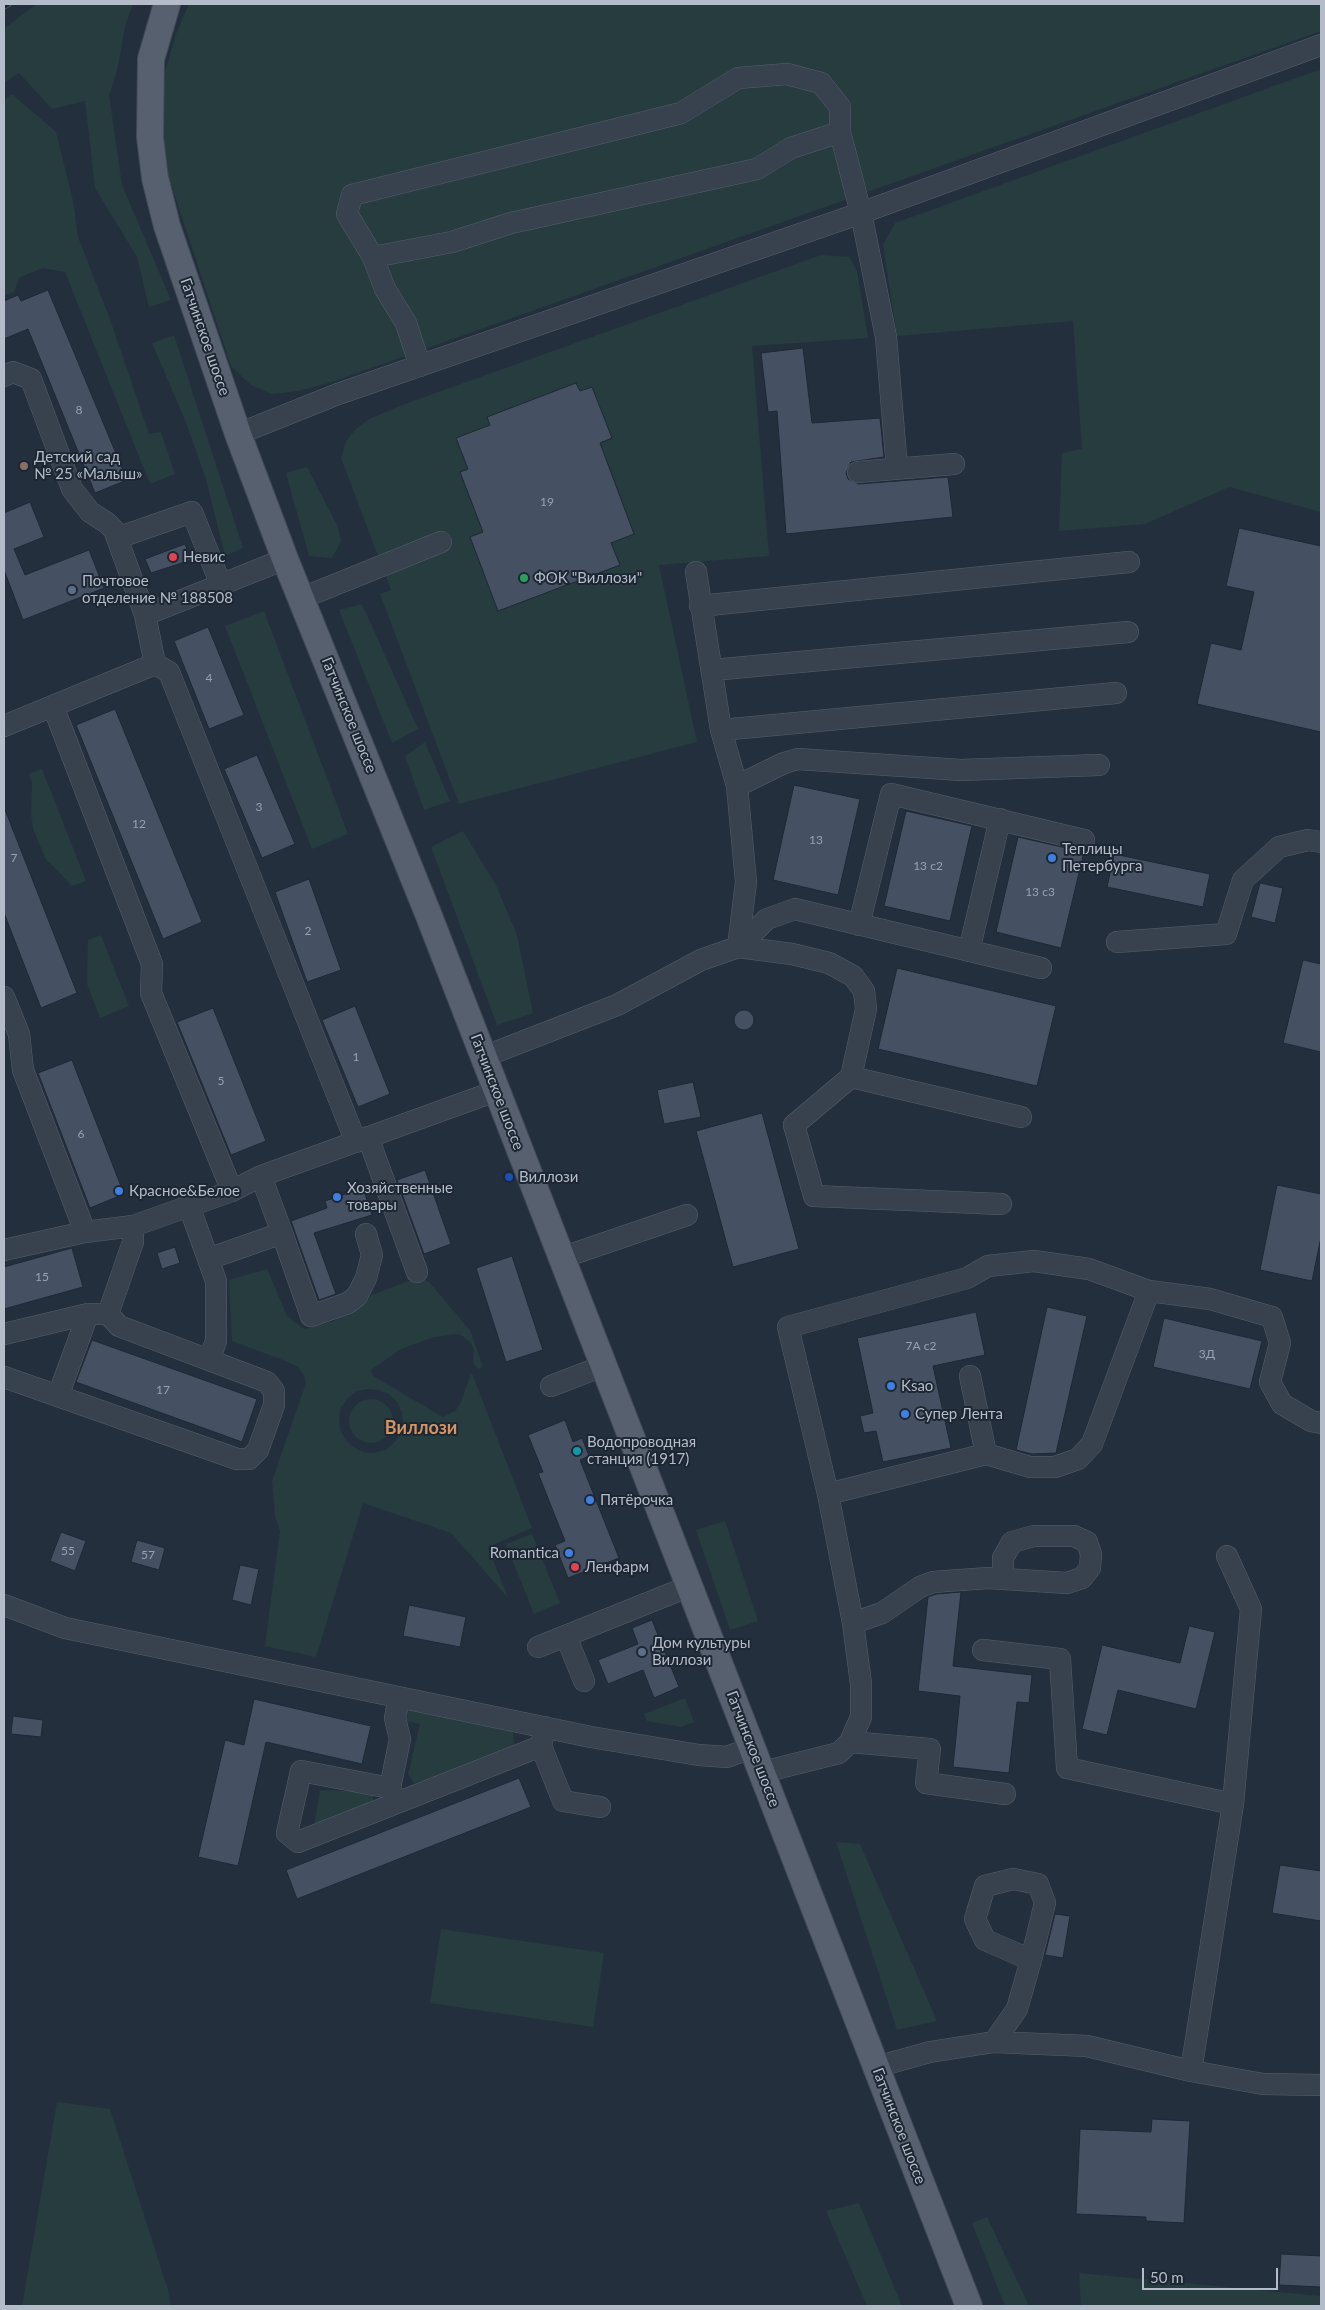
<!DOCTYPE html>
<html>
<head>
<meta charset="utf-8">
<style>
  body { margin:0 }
  #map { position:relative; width:1325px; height:2310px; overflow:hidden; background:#242f3e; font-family:Lato,sans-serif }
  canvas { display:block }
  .frame { position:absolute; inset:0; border:5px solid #b4bcc9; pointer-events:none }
  .scale { position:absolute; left:1142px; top:2268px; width:136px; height:22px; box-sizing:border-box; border:2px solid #b4bcc9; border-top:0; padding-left:6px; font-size:15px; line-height:18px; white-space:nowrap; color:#b4bcc9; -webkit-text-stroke:4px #1d2633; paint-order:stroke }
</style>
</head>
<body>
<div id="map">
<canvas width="1325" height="2310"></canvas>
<div class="frame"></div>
<div class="scale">50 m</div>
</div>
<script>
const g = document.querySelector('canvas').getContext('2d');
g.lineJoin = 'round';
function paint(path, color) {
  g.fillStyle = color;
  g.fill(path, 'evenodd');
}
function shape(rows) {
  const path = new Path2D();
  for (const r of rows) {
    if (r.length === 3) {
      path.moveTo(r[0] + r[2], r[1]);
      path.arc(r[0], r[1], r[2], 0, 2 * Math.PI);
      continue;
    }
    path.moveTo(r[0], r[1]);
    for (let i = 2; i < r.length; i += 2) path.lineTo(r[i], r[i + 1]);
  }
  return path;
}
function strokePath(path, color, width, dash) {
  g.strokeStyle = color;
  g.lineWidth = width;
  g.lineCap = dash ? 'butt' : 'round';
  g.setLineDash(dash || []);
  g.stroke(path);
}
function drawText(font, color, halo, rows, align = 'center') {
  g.font = font + ' Lato,sans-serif';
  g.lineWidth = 4;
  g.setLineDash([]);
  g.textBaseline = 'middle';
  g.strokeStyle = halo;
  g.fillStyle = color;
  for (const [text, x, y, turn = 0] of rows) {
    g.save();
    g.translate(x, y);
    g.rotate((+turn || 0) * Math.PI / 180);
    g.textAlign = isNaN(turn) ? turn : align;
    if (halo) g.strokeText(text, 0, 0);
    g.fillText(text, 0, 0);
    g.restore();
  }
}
const green = shape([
  [36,4,133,4,125,27,117,71,109,95,122,185,171,300,149,307,137,257,95,188,85,101,52,109,19,73,4,83,4,29],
  [189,4,1321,4,1321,31,329,383,298,391,272,394,251,385,231,366,168,175,162,116,165,72,176,34],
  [1321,69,1321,512,1229,487,1145,524,1059,531,1062,453,1082,449,1073,321,897,336,883,245,895,223],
  [12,94,56,132,73,201,78,237,110,319,149,434,161,432,175,474,150,484,65,272,43,268,20,277,14,292,4,296,4,100],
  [821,255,849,257,857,271,868,338,752,346,769,556,659,565,697,742,459,804,380,594,391,590,341,458,346,441,356,429,369,419,405,404],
  [174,335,243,548,225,556,206,479,185,420,152,343],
  [307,467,337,525,341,541,332,558,309,556,286,473],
  [362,604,418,729,392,743,339,610],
  [264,611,348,834,312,849,225,626],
  [425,742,450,801,424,810,405,756],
  [42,769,86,881,72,886,45,858,33,828,31,814,32,783,29,774],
  [463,831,496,885,517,935,533,1013,497,1025,431,847],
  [101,935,129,1006,100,1018,87,984,88,940],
  [267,1269,287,1316,304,1329,334,1321,360,1307,372,1295,419,1277,429,1282,470,1330,483,1367,478,1369,473,1363,474,1350,471,1343,461,1335,454,1334,431,1338,401,1349,371,1370,373,1376,443,1417,455,1411,461,1402,471,1373,473,1376,532,1528,488,1547,508,1598,451,1533,363,1503,316,1657,265,1646,280,1531,275,1516,272,1481,306,1383,304,1375,298,1367,288,1362,232,1341,229,1280],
  [368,1389,379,1390,389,1394,397,1402,402,1412,403,1423,400,1434,394,1443,385,1450,374,1453,363,1452,353,1447,345,1439,340,1429,339,1418,341,1407,348,1398,357,1391],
  [371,1421,22],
  [725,1521,758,1621,730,1630,696,1530],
  [532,1534,560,1603,534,1614,506,1544],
  [685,1698,694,1722,681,1727,647,1721,644,1714],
  [409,1710,513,1732,514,1745,426,1780,414,1783,408,1774,420,1724,406,1721],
  [320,1790,374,1792,373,1804,314,1826],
  [836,1842,860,1844,937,2021,897,2030],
  [441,1929,604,1953,593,2027,430,2003],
  [57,2102,110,2109,168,2290,171,2306,22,2306],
  [859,2203,902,2306,867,2306,826,2211],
  [987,2217,1029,2306,1005,2306,972,2223],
  [1079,2273,1321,2296,1321,2306,1081,2306]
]);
const building = shape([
  [48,290,127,480,95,493,28,329,4,339,4,301,18,295,21,301,48,290],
  [803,348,812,423,880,418,884,457,851,462,846,473,848,479,859,484,948,477,953,517,786,534,777,411,768,412,761,353,803,348],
  [576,383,580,391,592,387,612,438,600,443,634,534,611,543,620,565,498,611,470,537,483,532,460,472,468,469,456,438,490,425,487,417,576,383],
  [30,502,44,537,14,549,25,575,89,550,104,588,23,620,4,570,4,513,30,502],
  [1239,528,1321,546,1321,732,1197,704,1211,643,1241,650,1254,592,1226,586,1239,528],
  [185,544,191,560,151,573,145,559,185,544],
  [208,627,244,715,209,729,174,641,208,627],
  [115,709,202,922,163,939,76,725,115,709],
  [257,755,295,844,262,858,224,769,257,755],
  [794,785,860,799,838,895,773,880,794,785],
  [4,807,77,993,41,1008,4,913,4,807],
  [906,811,972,826,950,921,884,906,906,811],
  [1018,837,1084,852,1061,948,996,932,1018,837],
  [1114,854,1210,874,1203,907,1107,887,1114,854],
  [309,879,341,970,307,982,275,892,309,879],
  [1260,883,1283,888,1275,923,1251,917,1260,883],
  [1303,960,1321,964,1321,1052,1283,1043,1303,960],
  [897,968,1056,1006,1037,1086,878,1049,897,968],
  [355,1006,390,1094,358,1107,322,1020,355,1006],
  [213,1008,266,1141,231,1155,177,1022,213,1008],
  [744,1020,10],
  [72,1060,124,1194,90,1208,38,1073,72,1060],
  [693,1082,701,1117,664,1124,657,1090,693,1082],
  [762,1113,799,1249,733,1267,696,1131,762,1113],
  [425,1170,451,1244,424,1254,397,1180,425,1170],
  [1277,1185,1321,1194,1321,1237,1312,1281,1260,1270,1277,1185],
  [363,1188,372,1215,314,1233,336,1294,319,1300,291,1221,327,1208,325,1201,363,1188],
  [175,1247,180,1263,162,1269,157,1253,175,1247],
  [72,1248,83,1287,4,1309,4,1267,72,1248],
  [512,1256,543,1350,506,1362,476,1268,512,1256],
  [1047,1307,1087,1316,1056,1453,1032,1454,1016,1450,1047,1307],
  [976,1312,985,1355,933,1366,951,1448,883,1462,876,1431,864,1433,860,1416,873,1413,857,1338,976,1312],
  [1164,1318,1262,1341,1250,1389,1153,1367,1164,1318],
  [92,1340,257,1399,242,1442,76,1382,92,1340],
  [565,1420,573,1442,582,1438,589,1456,580,1460,619,1558,568,1578,555,1545,565,1541,538,1473,543,1472,528,1435,565,1420],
  [61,1532,86,1541,75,1571,50,1561,61,1532],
  [137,1540,165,1548,159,1570,131,1562,137,1540],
  [240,1565,259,1569,251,1605,232,1600,240,1565],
  [961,1592,953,1666,1032,1675,1029,1703,1017,1702,1009,1773,953,1767,960,1696,918,1691,928,1597,936,1594,961,1592],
  [409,1605,466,1617,460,1647,403,1636,409,1605],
  [652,1620,679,1687,654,1698,643,1670,608,1684,598,1660,638,1644,632,1628,652,1620],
  [1189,1626,1215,1632,1196,1709,1118,1690,1107,1735,1082,1729,1102,1645,1180,1663,1189,1626],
  [254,1699,371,1726,362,1764,266,1742,238,1866,198,1857,225,1740,244,1745,254,1699],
  [13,1716,43,1720,41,1737,11,1734,13,1716],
  [519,1778,531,1807,297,1899,286,1870,519,1778],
  [1280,1865,1321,1871,1321,1921,1272,1913,1280,1865],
  [1055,1914,1070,1916,1063,1958,1045,1955,1055,1914],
  [1152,2119,1190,2121,1184,2223,1146,2221,1146,2217,1076,2214,1080,2129,1151,2132,1152,2119],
  [1281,2254,1321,2256,1321,2287,1279,2285,1281,2254]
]);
const minor = shape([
  [373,257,452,242,511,223,757,169,791,148,840,132],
  [420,366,406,323,385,289,373,257,347,214,352,195,681,113,738,78,787,74,821,83,840,107,840,132,861,213,886,337,897,468],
  [4,376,13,372,31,379,72,489,90,512,107,523,114,530,145,615],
  [238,434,338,394,861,213,1321,45],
  [858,472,954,464],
  [117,538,192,512,221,585],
  [696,572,721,730,1116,693],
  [302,598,441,542],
  [700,606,1129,562],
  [155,664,145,615,285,559],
  [712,670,1128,632],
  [53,706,152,964,151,993,232,1191],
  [4,726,155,664,169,672,356,1142],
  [721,730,737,786,746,882,738,947],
  [737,786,784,763,798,759,961,770,1099,765],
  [859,925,891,794,1084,840],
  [1117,942,1226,934,1243,880,1279,847,1308,840,1321,842],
  [738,947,767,919,795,909,1041,968],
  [969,951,1000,819],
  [4,997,19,1034,23,1070,85,1232],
  [483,1057,617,1005,701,960,738,947,792,954,829,963,853,976,864,991,866,1009,851,1077],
  [368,1137,417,1272],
  [1001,1204,814,1196,794,1125,851,1077,1021,1117],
  [189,1206,216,1281,216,1341,209,1360],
  [282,1233,311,1316,348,1303,357,1296,366,1278,372,1255,366,1234],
  [4,1250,85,1232,133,1226,232,1191,261,1176,496,1091],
  [561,1258,687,1215],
  [208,1259,282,1233,261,1176],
  [1149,1291,1210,1299,1272,1317,1280,1343,1270,1382,1282,1404,1311,1421,1321,1423],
  [4,1334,88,1314,108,1314],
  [970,1376,986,1454],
  [4,1377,237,1459,249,1459,258,1450,274,1405,274,1391,267,1382,119,1326,108,1314,133,1242,133,1226],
  [551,1386,603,1366],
  [58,1396,88,1314],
  [4,1605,65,1628,591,1737,699,1755,727,1757,753,1747],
  [853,1623,882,1613,920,1587,933,1582,988,1578,1067,1583,1082,1578,1090,1568,1091,1554,1087,1542,1074,1536,1034,1536,1012,1542,1003,1558,1003,1579],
  [566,1636,584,1681],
  [538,1647,690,1586],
  [983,1650,1060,1659,1067,1768,1233,1804],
  [850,1742,930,1749,926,1783,1005,1794],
  [541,1746,563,1801,600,1807],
  [763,1772,839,1753,850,1742,861,1717,861,1684,853,1623,828,1494,788,1327,967,1278,988,1266,1034,1261,1089,1269,1149,1291,1092,1444,1078,1459,1055,1467,1030,1467,986,1454,828,1494],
  [390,1788,301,1771,287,1833,298,1842,541,1746,545,1727],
  [395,1800,390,1788,400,1739,395,1718,399,1698],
  [994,2042,1017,2009,1031,1960,1045,1903,1038,1884,1013,1879,985,1886,975,1919,985,1940,1031,1960],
  [876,2067,930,2052,994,2042,1087,2046,1191,2071,1263,2084,1321,2085],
  [1191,2071,1233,1804,1251,1609,1227,1556]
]);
const major = shape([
  [167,4,151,59,150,137,155,178,167,226,238,434,285,559,429,916,969,2306]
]);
const rail = shape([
  [4,7,9,4]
]);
const markers = [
  [24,466,5,"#8d6e63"],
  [173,557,5,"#e0444e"],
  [524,578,5,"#2e9e5b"],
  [72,590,5,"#5c6f8a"],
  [1052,858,5,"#3f7fe0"],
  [509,1177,5,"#1a4fb4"],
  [119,1191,5,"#3f7fe0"],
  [337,1197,5,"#3f7fe0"],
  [891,1386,5,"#3f7fe0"],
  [905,1414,5,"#3f7fe0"],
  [577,1451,5,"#0f9aa8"],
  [590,1500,5,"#3f7fe0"],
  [569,1553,5,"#3f7fe0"],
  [575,1567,5,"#e0444e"],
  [642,1652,5,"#5c6f8a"]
];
const numberNames = [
  ["8",79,410],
  ["19",547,502],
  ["4",209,678],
  ["3",259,807],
  ["12",139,824],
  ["13",816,840],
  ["7",14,858],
  ["13 с2",928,866],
  ["13 с3",1040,892],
  ["2",308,931],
  ["1",356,1057],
  ["5",221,1081],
  ["6",81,1134],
  ["15",42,1277],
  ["7А с2",921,1346],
  ["3Д",1207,1354],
  ["17",163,1390],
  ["55",68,1551],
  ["57",148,1555]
];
const streetNames = [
  ["Гатчинское шоссе",205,337,71],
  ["Гатчинское шоссе",349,715,68],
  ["Гатчинское шоссе",497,1092,69],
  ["Гатчинское шоссе",753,1749,69],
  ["Гатчинское шоссе",899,2126,69]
];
const poiNames = [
  ["Детский сад",34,457],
  ["№ 25 «Малыш»",34,474],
  ["Невис",183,557],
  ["ФОК \"Виллози\"",534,578],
  ["Почтовое",82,581],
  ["отделение № 188508",82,598],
  ["Теплицы",1062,849],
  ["Петербурга",1062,866],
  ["Виллози",519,1177],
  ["Хозяйственные",347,1188],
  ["товары",347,1205],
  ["Красное&Белое",129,1191],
  ["Ksao",901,1386],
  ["Супер Лента",915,1414],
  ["Водопроводная",587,1442],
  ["станция (1917)",587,1459],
  ["Пятёрочка",600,1500],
  ["Romantica",559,1553,"right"],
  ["Ленфарм",585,1567],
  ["Дом культуры",652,1643],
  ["Виллози",652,1660]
];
const quarterNames = [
  ["Виллози",421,1428]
];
paint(green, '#263c3f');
paint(building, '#455162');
strokePath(building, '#1f2835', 1);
strokePath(minor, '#565f6c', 22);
strokePath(major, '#414a57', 28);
strokePath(minor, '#38414e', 21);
strokePath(major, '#56606e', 26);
strokePath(rail, '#5a6575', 5.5);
strokePath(rail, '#1d2633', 4, [11]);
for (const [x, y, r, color] of markers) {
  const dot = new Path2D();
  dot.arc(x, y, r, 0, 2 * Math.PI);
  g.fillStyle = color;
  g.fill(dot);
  strokePath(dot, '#1d2633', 2);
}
drawText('12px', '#98a1af', null, numberNames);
drawText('15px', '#b4bcc9', '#1d2633', streetNames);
drawText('15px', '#b4bcc9', '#1d2633', poiNames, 'left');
drawText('bold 18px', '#d59563', '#1d2633', quarterNames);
</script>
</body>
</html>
